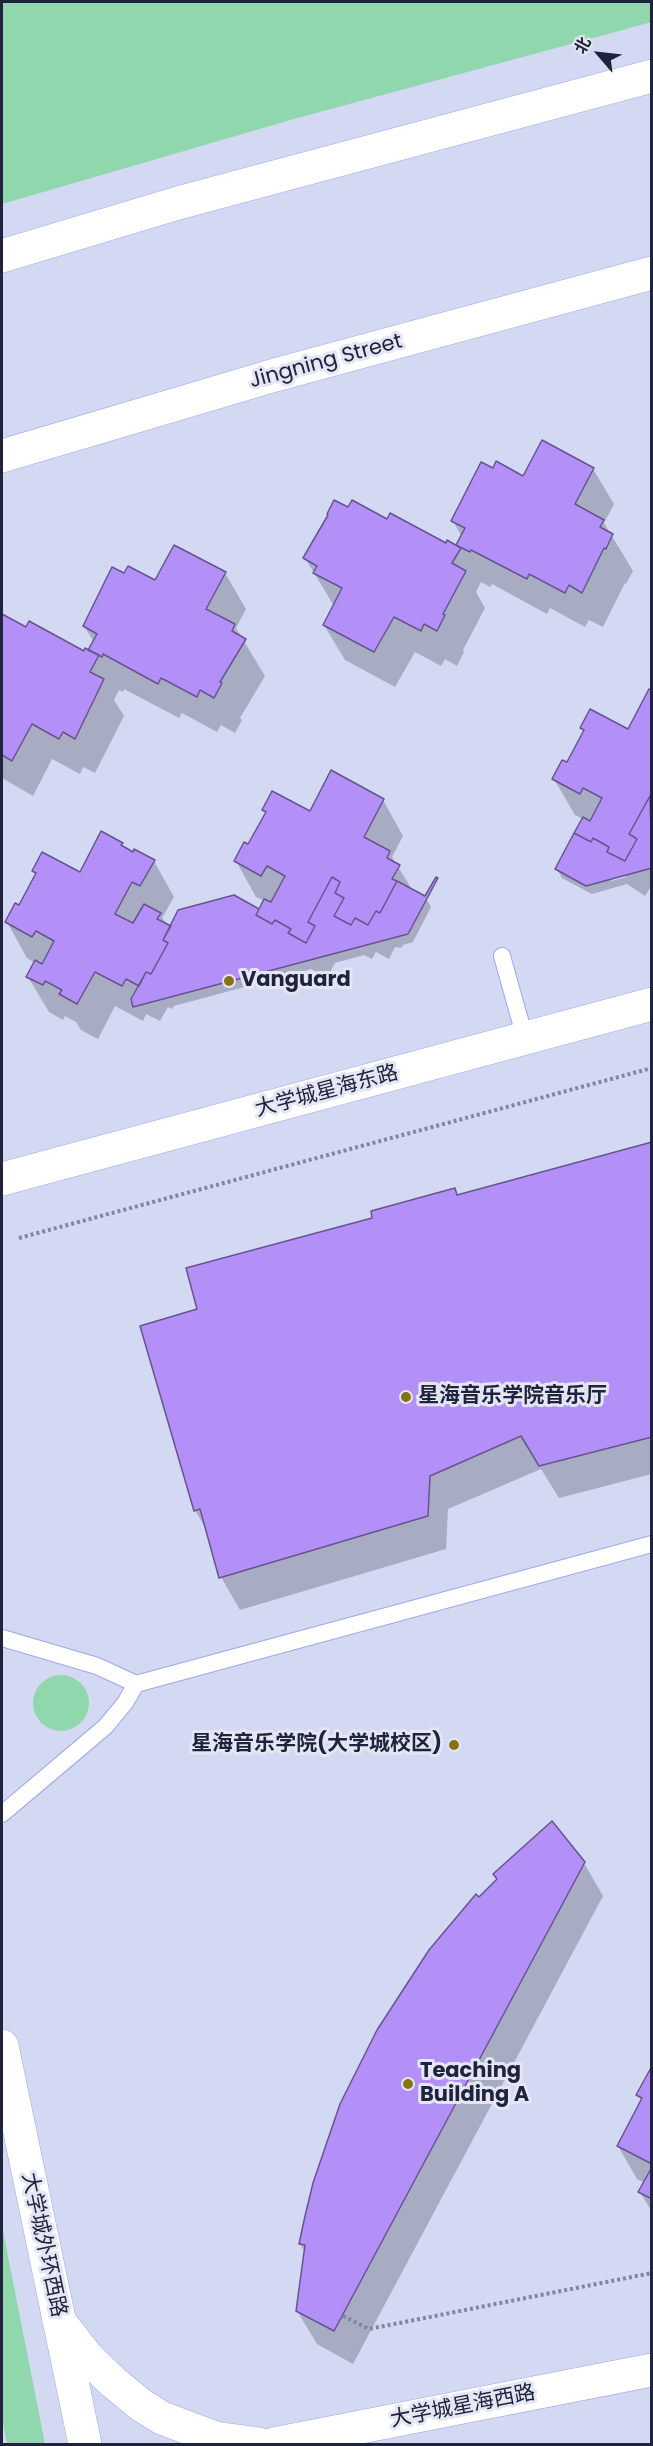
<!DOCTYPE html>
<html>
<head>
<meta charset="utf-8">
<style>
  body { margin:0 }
  #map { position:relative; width:653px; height:2446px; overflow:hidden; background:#d3d8f3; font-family:Poppins,"Noto Sans SC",sans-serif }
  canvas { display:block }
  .frame { position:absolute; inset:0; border:3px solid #20233c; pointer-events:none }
  .north { position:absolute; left:569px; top:24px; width:60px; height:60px; -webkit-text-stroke:4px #e4e6f4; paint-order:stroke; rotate:298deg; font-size:16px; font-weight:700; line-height:24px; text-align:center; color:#20233c }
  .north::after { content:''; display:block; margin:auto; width:21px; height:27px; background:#20233c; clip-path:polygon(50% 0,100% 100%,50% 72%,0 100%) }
</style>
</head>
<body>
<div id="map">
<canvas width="653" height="2446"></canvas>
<div class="frame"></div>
<div class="north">北</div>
</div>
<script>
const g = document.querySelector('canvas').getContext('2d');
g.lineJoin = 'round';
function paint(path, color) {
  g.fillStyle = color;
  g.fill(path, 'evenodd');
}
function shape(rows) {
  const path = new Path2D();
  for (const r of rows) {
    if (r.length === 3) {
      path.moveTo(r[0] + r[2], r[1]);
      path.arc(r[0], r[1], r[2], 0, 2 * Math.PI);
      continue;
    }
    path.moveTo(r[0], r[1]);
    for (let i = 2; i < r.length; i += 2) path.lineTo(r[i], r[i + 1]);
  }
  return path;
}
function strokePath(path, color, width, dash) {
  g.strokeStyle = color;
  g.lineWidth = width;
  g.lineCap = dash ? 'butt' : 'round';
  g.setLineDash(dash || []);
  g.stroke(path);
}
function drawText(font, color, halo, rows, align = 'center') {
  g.font = font + ' Poppins,"Noto Sans SC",sans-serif';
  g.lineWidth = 6;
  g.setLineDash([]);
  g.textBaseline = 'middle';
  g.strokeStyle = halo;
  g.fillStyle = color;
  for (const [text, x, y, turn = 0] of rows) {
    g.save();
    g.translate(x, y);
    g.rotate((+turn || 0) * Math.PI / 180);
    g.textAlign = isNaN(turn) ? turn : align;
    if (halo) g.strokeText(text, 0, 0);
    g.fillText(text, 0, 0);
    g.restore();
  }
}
const green = shape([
  [2,2,651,2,652,22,294,119,2,204],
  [61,1703,28],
  [2,2226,45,2444,7,2444,2,2418]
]);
const shadow = shape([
  [593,469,614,504,604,523,633,571,626,584,625,583,603,627,589,620,585,627,550,608,547,614,492,584,490,587,481,582,476,592,485,608,463,650,464,652,457,666,445,659,441,666,415,652,395,687,345,660,324,625,334,606,305,558,349,509,388,521,457,547,462,537,453,521,493,470,523,478],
  [225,573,246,609,236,628,265,676,240,718,242,720,235,733,221,725,217,732,182,713,179,718,124,689,123,692,119,690,114,700,124,716,95,773,83,767,80,774,52,759,33,796,2,778,2,616,26,629,84,653,89,652,94,642,84,626,125,575,156,582],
  [652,691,652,885,645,896,627,884,592,894,562,878,557,869,583,819,575,815,554,779,567,764,584,733,582,728,629,731],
  [625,874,626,877,611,881,611,878],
  [383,800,403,836,392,857,413,891,426,898,431,907,413,942,403,945,401,948,395,947,389,959,376,952,372,959,364,955,335,963,327,978,311,969,174,1006,172,1009,168,1007,160,1021,146,1014,143,1021,115,1006,98,1039,81,1030,76,1022,65,1016,63,1020,49,1012,28,977,35,963,27,958,7,922,19,907,36,875,34,871,81,874,122,844,125,850,154,861,174,897,162,918,171,928,234,897,260,911,265,901,256,897,236,861,249,846,266,814,264,810,310,813],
  [652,1144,652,1474,559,1498,541,1469,448,1509,446,1549,240,1610,221,1577,209,1534,195,1510,199,1310,374,1219,454,1190,458,1196],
  [584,1863,603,1896,353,2364,317,2344,297,2311,305,2252,300,2244],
  [652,2069,652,2212,640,2192,645,2183,637,2179,618,2146,642,2102,638,2095]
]);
const building = shape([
  [542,440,594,468,575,504,604,520,600,527,613,534,606,549,604,548,582,593,569,585,565,593,529,574,527,579,471,550,470,552,456,545,465,528,451,521,481,462,493,468,496,461,523,476,542,440],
  [334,500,348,507,352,500,387,519,390,513,446,543,447,540,461,548,452,563,466,571,443,614,445,615,437,631,424,624,421,631,394,617,374,652,323,625,342,588,313,573,317,566,303,558,328,515,327,514,334,500],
  [174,545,226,572,206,609,235,624,232,631,246,639,220,682,222,683,214,698,200,690,197,697,161,678,158,684,103,654,102,657,88,650,97,634,83,626,112,567,124,573,128,566,155,580,174,545],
  [2,614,26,627,29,621,84,651,85,648,99,655,90,672,104,679,75,739,63,732,59,739,32,724,12,761,2,755,2,614],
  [649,689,652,690,652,796,650,796,629,834,637,839,625,861,607,852,609,847,593,838,591,842,574,833,583,817,590,821,602,798,583,788,580,794,552,779,562,760,567,762,584,730,580,728,590,709,628,729,649,689],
  [331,770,384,799,364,837,390,851,387,858,400,865,392,879,397,881,380,913,376,911,368,925,355,918,351,925,334,916,344,898,335,893,340,882,332,877,308,922,315,926,306,943,288,933,291,929,275,920,272,924,256,915,264,899,271,902,285,876,267,866,261,876,234,861,244,842,248,844,266,812,262,810,272,791,310,811,331,770],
  [650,796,652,868,586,886,555,869,574,833,591,842,593,838,609,847,607,852,625,861,637,839,629,834,650,796],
  [101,831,123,843,121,845,133,852,134,849,155,860,140,886,132,882,115,914,133,923,144,904,161,913,157,919,171,926,163,940,168,943,151,974,146,972,139,986,126,979,122,986,95,972,77,1004,59,994,62,990,45,981,43,985,26,977,35,960,42,964,54,941,36,931,32,937,5,922,15,903,19,905,36,873,32,871,42,852,80,872,101,831],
  [332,877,340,882,335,893,344,898,334,916,351,925,355,918,368,925,376,911,380,913,397,881,425,896,436,877,438,878,408,934,133,1007,131,999,146,972,151,974,168,943,163,940,178,910,234,895,259,909,256,915,272,924,275,920,291,929,288,933,306,943,315,926,308,922,332,877],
  [652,1142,652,1437,539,1466,521,1436,430,1476,428,1516,219,1578,200,1509,194,1511,140,1326,197,1309,186,1268,372,1218,371,1211,455,1188,457,1195,652,1142],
  [552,1821,585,1862,334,2331,296,2311,305,2245,299,2244,305,2216,313,2183,340,2104,377,2030,429,1950,476,1894,479,1897,497,1879,493,1874,552,1821],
  [652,2066,652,2164,617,2146,642,2098,636,2095,652,2066],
  [652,2167,652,2199,638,2192,652,2167]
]);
const path = shape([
  [19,1238,652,1068],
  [343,2316,369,2329,652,2273]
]);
const lane = shape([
  [502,956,525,1038],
  [2,1638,97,1666,136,1684,125,1703,105,1727,2,1814],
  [136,1684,652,1544]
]);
const secondary = shape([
  [2,256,178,203,652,76],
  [2,456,275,375,652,273],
  [59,2321,88,2358,113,2382,141,2405,162,2418,215,2438,259,2444],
  [274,2444,652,2370]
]);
const primary = shape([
  [2,1179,652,1004],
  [2,2046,85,2444]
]);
const markers = [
  [229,981,6,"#857315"],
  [406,1397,6,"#857315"],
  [454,1745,6,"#857315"],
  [408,2084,6,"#857315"]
];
const streetNames = [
  ["Jingning Street",326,362,-15],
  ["大学城星海东路",327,1092,-15],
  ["大学城外环西路",43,2245,78],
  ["大学城星海西路",463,2407,-11]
];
const poiNames = [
  ["Vanguard",241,981],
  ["星海音乐学院音乐厅",418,1397],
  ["星海音乐学院(大学城校区)",442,1745,"right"],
  ["Teaching",420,2072],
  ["Building A",420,2096]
];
paint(green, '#90d7ad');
paint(shadow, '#0003');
paint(building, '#b390f8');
strokePath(building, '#67548f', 1.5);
strokePath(lane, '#9fa8e8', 18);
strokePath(secondary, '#9fa8e8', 34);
strokePath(primary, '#9fa8e8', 34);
strokePath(path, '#81859f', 4, [3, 3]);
strokePath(lane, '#fff', 16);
strokePath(secondary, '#fff', 33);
strokePath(primary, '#fff', 33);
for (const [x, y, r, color] of markers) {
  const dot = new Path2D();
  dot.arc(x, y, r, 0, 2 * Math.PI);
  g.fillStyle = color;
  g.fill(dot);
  strokePath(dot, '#e4e6f4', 2);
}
drawText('21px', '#20233c', '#e4e6f4', streetNames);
drawText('bold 21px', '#20233c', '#e4e6f4', poiNames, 'left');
</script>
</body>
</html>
